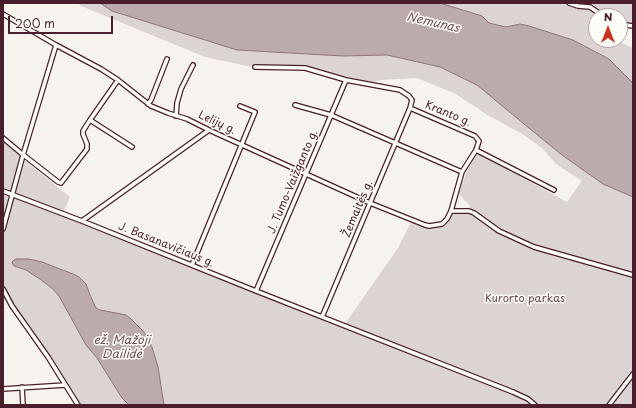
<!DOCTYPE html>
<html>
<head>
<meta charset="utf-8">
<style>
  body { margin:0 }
  #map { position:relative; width:636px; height:408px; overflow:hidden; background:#f6f3ef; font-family:"Playpen Sans",sans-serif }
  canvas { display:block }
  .frame { position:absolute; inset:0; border:4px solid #4a1f2b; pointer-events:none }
  .north { position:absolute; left:588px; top:8px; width:40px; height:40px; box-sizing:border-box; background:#fdfcf7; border:1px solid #b5a4a5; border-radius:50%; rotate:0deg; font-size:11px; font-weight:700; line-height:16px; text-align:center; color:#4a1f2b }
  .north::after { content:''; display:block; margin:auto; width:14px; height:18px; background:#c8321e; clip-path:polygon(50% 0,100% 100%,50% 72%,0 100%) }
  .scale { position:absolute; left:8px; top:16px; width:105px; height:18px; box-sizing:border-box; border:2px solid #4a1f2b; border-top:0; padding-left:5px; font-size:12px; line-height:14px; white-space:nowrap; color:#4a1f2b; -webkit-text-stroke:3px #fdfcf7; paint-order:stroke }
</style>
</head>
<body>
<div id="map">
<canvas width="636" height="408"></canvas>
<div class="frame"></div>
<div class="north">N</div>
<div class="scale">200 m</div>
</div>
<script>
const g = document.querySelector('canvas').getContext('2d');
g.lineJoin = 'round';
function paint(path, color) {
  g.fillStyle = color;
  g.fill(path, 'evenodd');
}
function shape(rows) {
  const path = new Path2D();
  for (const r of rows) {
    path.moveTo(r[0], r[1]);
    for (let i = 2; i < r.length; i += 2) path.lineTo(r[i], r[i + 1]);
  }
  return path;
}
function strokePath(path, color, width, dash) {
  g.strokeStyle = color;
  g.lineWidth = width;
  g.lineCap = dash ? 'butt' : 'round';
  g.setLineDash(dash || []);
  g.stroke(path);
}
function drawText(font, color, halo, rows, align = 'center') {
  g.font = font + ' "Playpen Sans",sans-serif';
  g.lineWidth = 3;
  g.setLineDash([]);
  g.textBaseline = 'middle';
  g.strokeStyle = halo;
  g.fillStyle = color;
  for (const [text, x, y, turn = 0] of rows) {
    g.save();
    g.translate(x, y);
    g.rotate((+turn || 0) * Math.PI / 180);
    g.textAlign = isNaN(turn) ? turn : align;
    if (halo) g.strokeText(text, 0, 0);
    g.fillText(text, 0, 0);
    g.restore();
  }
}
const green = shape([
  [78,3,100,3,112,11,237,50,343,56,387,55,440,67,477,85,562,155,603,184,633,197,633,405,80,405,66,382,11,302,3,299,3,193,14,198,25,161,70,197,62,216,342,328,398,248,411,222,428,229,444,227,453,212,468,211,470,206,459,194,466,173,477,153,567,202,582,181,556,164,542,148,522,134,486,114,456,94,417,78,381,80,374,82,304,70,257,68,205,57,81,6],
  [440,3,633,3,633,28,628,28,622,43,633,48,633,83,609,59,573,40,529,26,520,24,506,27,489,23,482,16],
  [596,16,620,16,620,40,596,40],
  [3,140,21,157,11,192,3,189]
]);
const water = shape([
  [100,3,440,3,482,16,489,23,506,27,520,24,529,26,573,40,609,59,633,83,633,197,603,184,562,155,535,133,477,85,440,67,387,55,343,56,237,50,112,11,100,3],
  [17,259,29,259,42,262,73,274,79,277,86,284,90,295,96,308,100,310,126,315,130,318,144,332,152,347,158,367,164,405,129,405,122,398,97,358,86,345,59,296,53,289,40,279,26,270,14,266,12,262,14,260,17,259]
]);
const minor = shape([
  [569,3,578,6,590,7,603,16],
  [3,14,56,45,101,69,118,80,151,106,168,113,187,119,209,130,306,174,370,203,425,225,429,226,442,224,447,219,451,211,462,172,476,150],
  [620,24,633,26],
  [255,67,305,68,346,80,400,90,409,96,412,100,410,108,475,136,479,141,476,150,554,190],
  [148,104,151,100,167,59],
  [295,105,331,115,462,172],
  [176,116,177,103,181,89,193,65],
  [90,120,118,80],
  [3,138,21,153,58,182,61,183,87,149,87,144,83,134,83,131,90,120,132,147],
  [3,191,82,221,256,291,513,392,528,399,535,405],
  [451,211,469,211,474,213,499,231,534,247,633,275],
  [82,221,209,130],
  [3,229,23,155,56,45],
  [192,265,255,112,240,106],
  [3,289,12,306,48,357,78,405],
  [256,291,346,80],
  [322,317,410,108],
  [22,387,23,405],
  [3,389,65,385],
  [609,405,633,374]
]);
const streetNames = [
  ["Kranto g.",448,114,23],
  ["Lelijų g.",217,123,25],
  ["J. Tumo-Vaižganto g.",293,182,-67],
  ["Žemaitės g.",358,209,-67],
  ["J. Basanavičiaus g.",166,245,22]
];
const parkNames = [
  ["Kurorto parkas",525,299]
];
const waterNames = [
  ["Nemunas",433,23,13],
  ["ež. Mažoji",122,341],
  ["Dailidė",122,355]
];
paint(green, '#dcd4d2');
paint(water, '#bbabac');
strokePath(water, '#8e7378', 1);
strokePath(minor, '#4a1f2b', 6);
strokePath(minor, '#fdfcf7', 3.5);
drawText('11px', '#4a1f2b', '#fdfcf7', streetNames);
drawText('11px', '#6e4c55', '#fdfcf7', parkNames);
drawText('italic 12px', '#725058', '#fdfcf7', waterNames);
</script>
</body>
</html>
